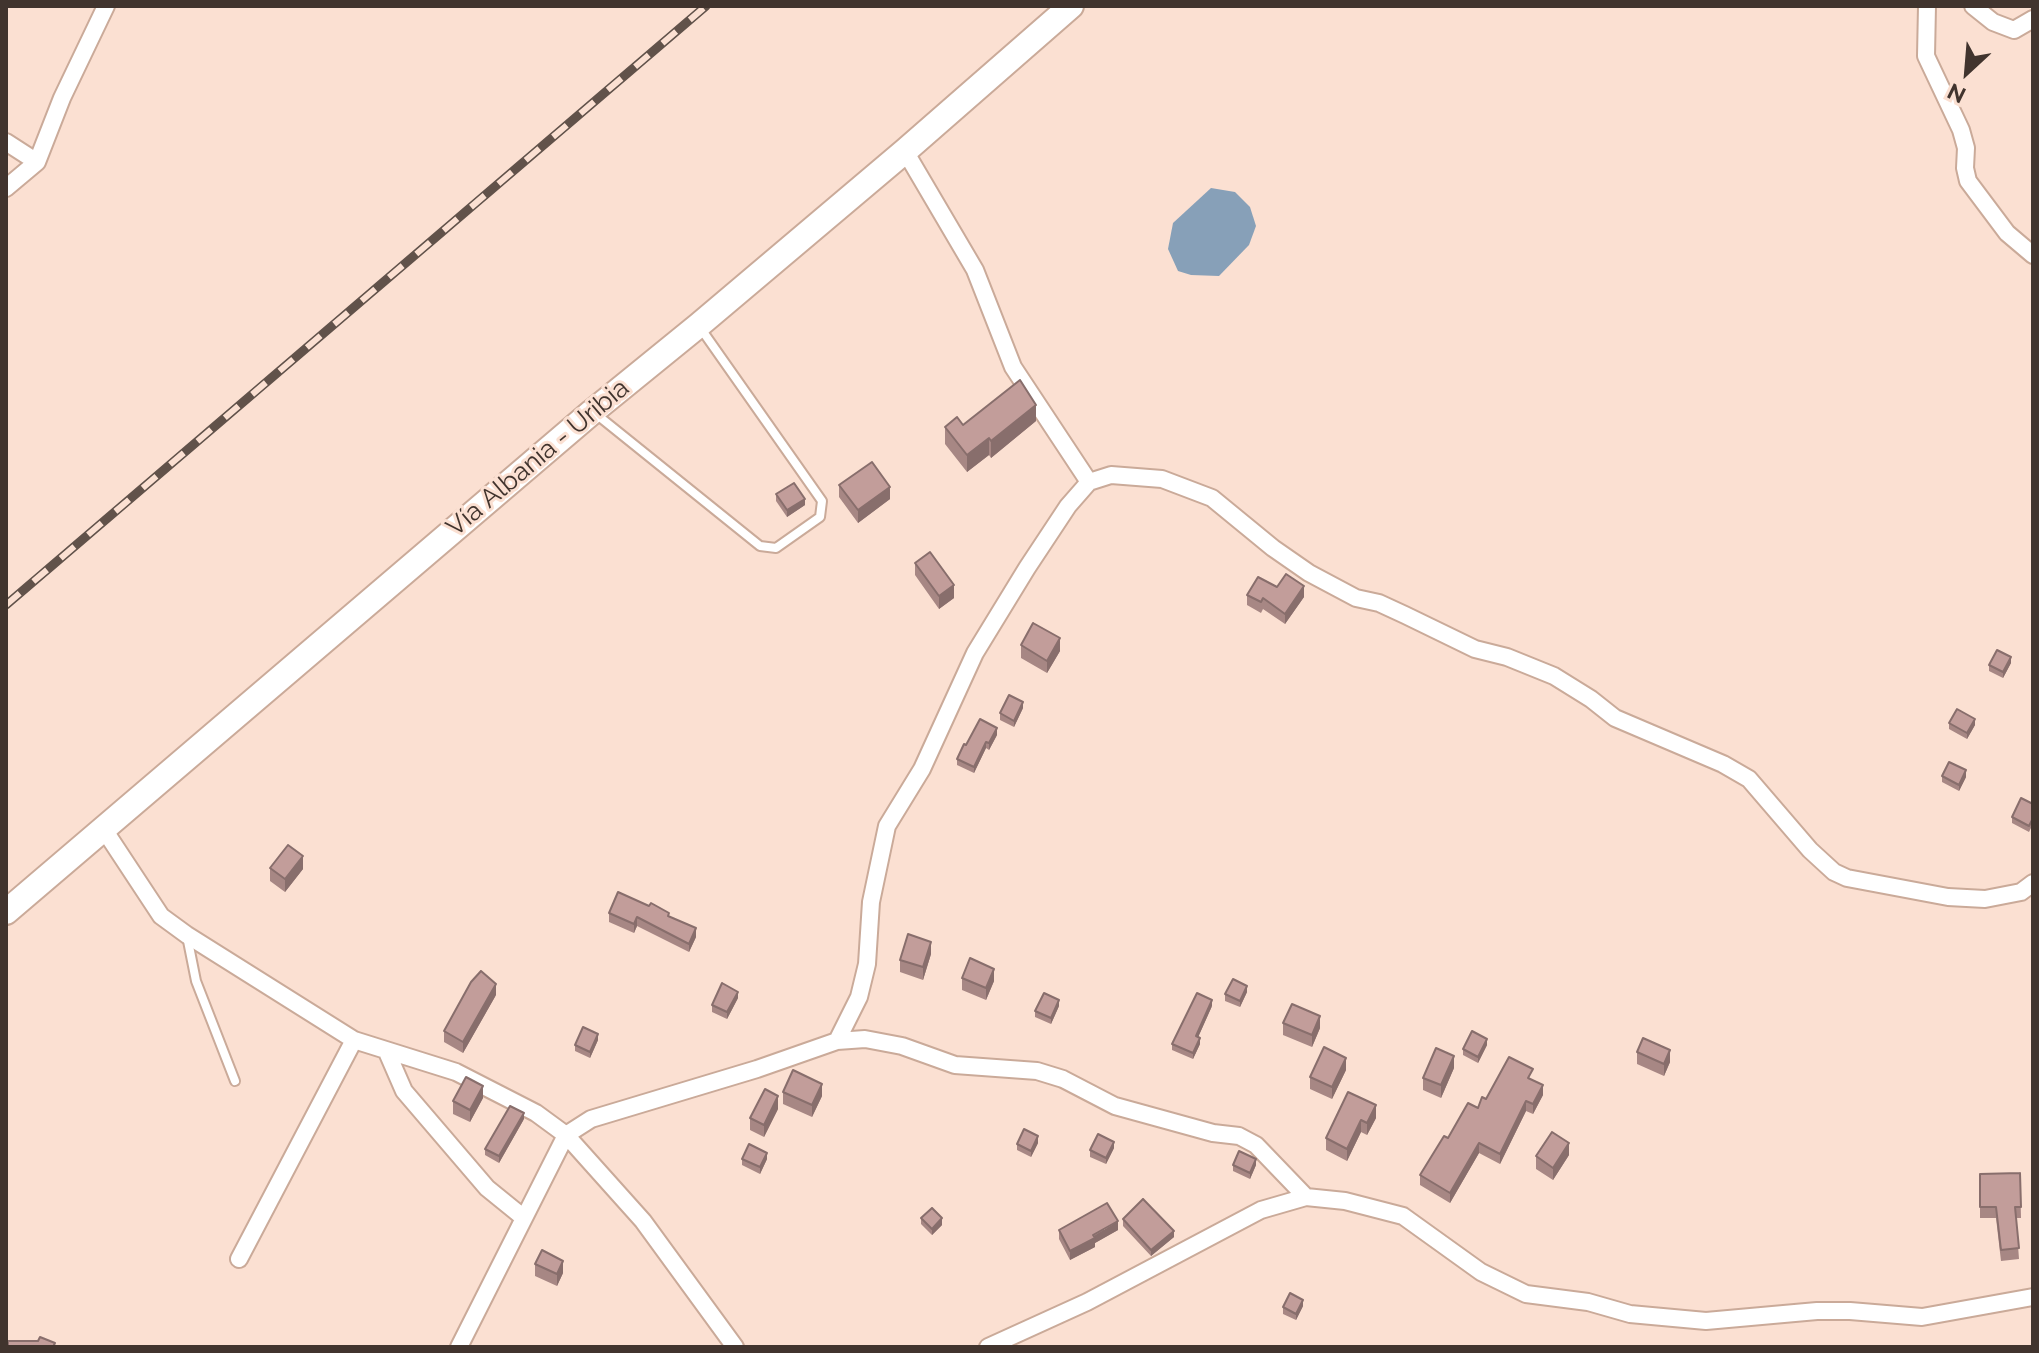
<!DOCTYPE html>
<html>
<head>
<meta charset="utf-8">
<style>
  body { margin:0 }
  #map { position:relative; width:2039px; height:1353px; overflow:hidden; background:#fbe0d2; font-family:Raleway,sans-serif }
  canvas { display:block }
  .frame { position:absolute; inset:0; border:8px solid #41342e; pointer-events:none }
  .north { position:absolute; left:1927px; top:32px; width:80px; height:80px; -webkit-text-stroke:6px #fbe0d2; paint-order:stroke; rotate:206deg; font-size:22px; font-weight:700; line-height:32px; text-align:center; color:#41342e }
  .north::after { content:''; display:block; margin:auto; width:28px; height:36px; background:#41342e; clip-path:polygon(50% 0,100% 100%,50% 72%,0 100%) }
</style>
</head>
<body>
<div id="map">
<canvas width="2039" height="1353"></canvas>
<div class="frame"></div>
<div class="north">N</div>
</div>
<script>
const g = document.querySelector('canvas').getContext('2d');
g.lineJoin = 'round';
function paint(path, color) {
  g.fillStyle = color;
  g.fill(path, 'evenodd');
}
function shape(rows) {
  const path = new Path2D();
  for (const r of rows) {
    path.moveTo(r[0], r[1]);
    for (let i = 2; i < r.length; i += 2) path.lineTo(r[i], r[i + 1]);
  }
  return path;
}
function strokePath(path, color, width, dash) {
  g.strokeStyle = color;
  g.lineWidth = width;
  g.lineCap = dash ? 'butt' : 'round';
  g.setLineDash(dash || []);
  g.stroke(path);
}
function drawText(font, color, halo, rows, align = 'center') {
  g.font = font + ' Raleway,sans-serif';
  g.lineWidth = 6;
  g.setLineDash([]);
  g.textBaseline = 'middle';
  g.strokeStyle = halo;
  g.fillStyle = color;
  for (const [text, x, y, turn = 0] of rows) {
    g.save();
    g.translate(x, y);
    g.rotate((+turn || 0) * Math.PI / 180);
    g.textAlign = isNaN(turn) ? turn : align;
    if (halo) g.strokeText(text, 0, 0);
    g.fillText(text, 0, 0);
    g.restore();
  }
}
const water = shape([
  [1211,188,1235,192,1250,207,1256,226,1249,245,1219,276,1191,275,1178,271,1168,249,1173,223]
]);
const service = shape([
  [596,414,760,546,776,548,820,517,822,501,699,326],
  [187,936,196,981,235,1081]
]);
const minor = shape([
  [1927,6,1926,56,1961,130,1966,148,1965,168,1968,181,2007,233,2033,255],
  [1973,6,1993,22,2014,30,2033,19],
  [6,142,37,162],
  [905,151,975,270,1013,367,1089,482],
  [6,188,37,162,62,98,106,6],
  [103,828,161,916,187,935,354,1040,456,1072,536,1113,566,1135,643,1221,735,1347],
  [837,1041,859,997,867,964,871,902,887,826,922,769,975,653,1027,568,1068,506,1089,482,1111,475,1162,479,1212,498,1273,548,1309,573,1356,598,1379,603,1405,615,1475,649,1507,657,1554,676,1591,699,1615,718,1723,764,1749,779,1810,850,1834,872,1847,878,1948,897,1985,899,2021,892,2033,883],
  [387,1052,404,1091,487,1188,524,1218],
  [239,1259,354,1040],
  [459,1347,566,1135,591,1119,757,1069,837,1041,865,1039,902,1046,955,1065,1037,1071,1063,1079,1115,1106,1213,1133,1239,1136,1256,1145,1306,1197],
  [988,1347,1087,1302,1261,1210,1306,1197,1345,1201,1403,1216,1481,1272,1526,1294,1588,1302,1630,1314,1706,1321,1817,1311,1850,1311,1922,1317,2033,1297]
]);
const secondary = shape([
  [6,912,592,412,699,325,905,151,1071,6]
]);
const rail = shape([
  [6,605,706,6]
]);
const wall = shape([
  [1036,421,991,458,989,455,967,472,945,444,945,427],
  [839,485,890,499,858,523,839,497],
  [776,494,805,505,787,517,776,501],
  [915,563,954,598,939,609,915,575],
  [1277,587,1304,597,1285,624,1263,609,1261,613,1247,605,1247,595],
  [1021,645,1060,651,1047,673,1021,658],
  [2011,663,2003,678,1989,671,1989,665],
  [1023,708,1014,727,1000,720,1000,713],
  [1949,723,1975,725,1967,739,1949,729],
  [997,735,989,750,986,748,974,773,957,765,957,759,966,745],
  [1942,776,1966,777,1959,791,1942,782],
  [2033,804,2033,824,2029,832,2012,823,2012,817],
  [270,868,303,869,285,892,270,881],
  [609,913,669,917,696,937,689,952,637,926,634,933,609,922],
  [931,954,923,980,900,972,900,960],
  [962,978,994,981,986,1000,962,990],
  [1247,992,1240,1007,1225,1001,1225,994],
  [496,995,463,1053,444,1042,444,1031],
  [738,998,727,1019,712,1012,712,1005],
  [1059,1006,1051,1024,1035,1017,1035,1011],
  [1212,1006,1198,1037,1200,1044,1193,1059,1172,1050,1172,1044],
  [1283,1023,1320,1028,1312,1047,1283,1035],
  [598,1040,590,1058,575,1051,575,1045],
  [1487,1045,1478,1063,1463,1055,1463,1049],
  [1637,1052,1670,1062,1664,1076,1637,1064],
  [1454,1068,1441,1098,1423,1090,1423,1078],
  [1346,1070,1332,1099,1310,1089,1310,1077],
  [1533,1079,1532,1080,1543,1095,1533,1114,1526,1111,1500,1164,1479,1153,1450,1203,1420,1185,1420,1175,1448,1138,1486,1099],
  [783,1092,822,1096,812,1117,783,1104],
  [1348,1092,1376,1118,1367,1135,1361,1132,1347,1161,1326,1150,1326,1138],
  [483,1098,470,1122,453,1114,453,1101],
  [778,1109,764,1137,750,1130,750,1118],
  [524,1119,499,1163,485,1155,485,1149],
  [1038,1143,1031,1157,1017,1150,1017,1144],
  [1114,1148,1106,1164,1090,1157,1090,1150],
  [1569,1155,1553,1180,1536,1169,1536,1156],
  [742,1159,767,1159,760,1174,742,1165],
  [1233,1165,1256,1165,1250,1179,1233,1171],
  [2020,1173,2021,1218,2016,1218,2019,1259,2001,1261,1996,1218,1980,1218,1980,1174],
  [921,1218,942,1225,932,1235,921,1224],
  [1123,1219,1174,1237,1151,1256,1123,1226],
  [1059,1230,1118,1230,1095,1243,1095,1247,1070,1260,1059,1239],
  [535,1264,563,1273,557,1286,535,1276],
  [1303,1306,1296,1320,1283,1314,1283,1307]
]);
const shadedWall = shape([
  [1036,405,1036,421,991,458,991,441],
  [989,438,989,455,967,472,967,455],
  [890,487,890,499,858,523,858,510],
  [805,499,805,505,787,517,787,510],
  [954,585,954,598,939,609,939,596],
  [1304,586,1304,597,1285,624,1285,614],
  [1060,638,1060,651,1047,673,1047,661],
  [2011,657,2011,663,2003,678,2003,672],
  [1023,702,1023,708,1014,727,1014,721],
  [1975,719,1975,725,1967,739,1967,733],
  [997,728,997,735,989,750,989,743],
  [986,742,986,748,974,773,974,767],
  [1966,770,1966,777,1959,791,1959,785],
  [303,856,303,869,285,892,285,879],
  [637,917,637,926,634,933,634,924],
  [696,928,696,937,689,952,689,944],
  [931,942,931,954,923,980,923,967],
  [994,969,994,981,986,1000,986,988],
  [496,984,496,995,463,1053,463,1042],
  [1247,986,1247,992,1240,1007,1240,1001],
  [738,992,738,998,727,1019,727,1012],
  [1059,1000,1059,1006,1051,1024,1051,1018],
  [1212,1000,1212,1006,1196,1042,1196,1036],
  [1320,1016,1320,1028,1312,1047,1312,1035],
  [598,1034,598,1040,590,1058,590,1052],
  [1200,1038,1200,1044,1193,1059,1193,1053],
  [1487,1039,1487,1045,1478,1063,1478,1057],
  [1670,1050,1670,1062,1664,1076,1664,1064],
  [1454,1056,1454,1068,1441,1098,1441,1085],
  [1346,1058,1346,1070,1332,1099,1332,1087],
  [822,1084,822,1096,812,1117,812,1105],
  [1543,1085,1543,1095,1533,1114,1533,1104],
  [483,1086,483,1098,470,1122,470,1110],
  [778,1096,778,1109,764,1137,764,1125],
  [1526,1101,1526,1111,1500,1164,1500,1154],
  [1376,1105,1376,1118,1367,1135,1367,1123],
  [524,1113,524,1119,499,1163,499,1156],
  [1361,1120,1361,1132,1347,1161,1347,1149],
  [1038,1136,1038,1143,1031,1157,1031,1151],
  [1114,1142,1114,1148,1106,1164,1106,1158],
  [1479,1143,1479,1153,1450,1203,1450,1193],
  [1569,1143,1569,1155,1553,1180,1553,1168],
  [767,1153,767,1159,760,1174,760,1167],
  [1256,1159,1256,1165,1250,1179,1250,1173],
  [942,1218,942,1225,932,1235,932,1229],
  [1118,1221,1118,1230,1095,1243,1095,1247,1070,1260,1070,1251],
  [1174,1231,1174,1237,1151,1256,1151,1250],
  [563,1261,563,1273,557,1286,557,1274],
  [1303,1300,1303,1306,1296,1320,1296,1314]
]);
const building = shape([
  [1020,380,1036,405,991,441,989,438,967,455,945,427,957,417,963,425,1020,380],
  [872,462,890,487,858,510,839,485,872,462],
  [794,483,805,499,787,510,776,494,794,483],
  [930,552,954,585,939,596,915,563,930,552],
  [1286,574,1304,586,1285,614,1263,598,1261,602,1247,595,1258,577,1277,587,1286,574],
  [1033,623,1060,638,1047,661,1021,645,1033,623],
  [1997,650,2011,657,2003,672,1989,665,1997,650],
  [1009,695,1023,702,1014,721,1000,713,1009,695],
  [1957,709,1975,719,1967,733,1949,723,1957,709],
  [980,719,997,728,989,743,986,742,974,767,957,759,964,744,966,745,980,719],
  [1949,762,1966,770,1959,785,1942,776,1949,762],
  [2021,798,2033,804,2033,818,2029,826,2012,817,2021,798],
  [288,845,303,856,285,879,270,868,288,845],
  [618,892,649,906,651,903,669,913,668,916,696,928,689,944,637,917,634,924,609,913,618,892],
  [908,934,931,942,923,967,900,960,908,934],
  [970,958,994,969,986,988,962,978,970,958],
  [481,971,496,984,463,1042,444,1031,471,982,481,971],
  [1233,979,1247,986,1240,1001,1225,994,1233,979],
  [722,983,738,992,727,1012,712,1005,722,983],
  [1044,993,1059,1000,1051,1018,1035,1011,1044,993],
  [1197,993,1212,1000,1196,1036,1200,1038,1193,1053,1172,1044,1197,993],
  [1292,1004,1320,1016,1312,1035,1283,1023,1292,1004],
  [583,1027,598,1034,590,1052,575,1045,583,1027],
  [1472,1031,1487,1039,1478,1057,1463,1049,1472,1031],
  [1643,1038,1670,1050,1664,1064,1637,1052,1643,1038],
  [1324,1047,1346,1058,1332,1087,1310,1077,1324,1047],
  [1436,1048,1454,1056,1441,1085,1423,1078,1436,1048],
  [1509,1057,1533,1069,1528,1078,1543,1085,1533,1104,1526,1101,1500,1154,1479,1143,1450,1193,1420,1175,1444,1136,1448,1138,1468,1103,1478,1108,1482,1097,1486,1099,1509,1057],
  [793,1070,822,1084,812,1105,783,1092,793,1070],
  [466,1077,483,1086,470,1110,453,1101,466,1077],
  [765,1089,778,1096,764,1125,750,1118,765,1089],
  [1348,1092,1376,1105,1367,1123,1361,1120,1347,1149,1326,1138,1348,1092],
  [510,1106,524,1113,499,1156,485,1149,510,1106],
  [1024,1129,1038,1136,1031,1151,1017,1144,1024,1129],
  [1552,1132,1569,1143,1553,1168,1536,1156,1552,1132],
  [1098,1134,1114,1142,1106,1158,1090,1150,1098,1134],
  [749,1144,767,1153,760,1167,742,1159,749,1144],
  [1239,1151,1256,1159,1250,1173,1233,1165,1239,1151],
  [2020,1173,2021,1207,2015,1207,2019,1248,2001,1250,1996,1207,1980,1207,1980,1174,2020,1173],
  [1143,1199,1174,1231,1151,1250,1123,1219,1143,1199],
  [1107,1203,1118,1221,1093,1235,1095,1238,1070,1251,1059,1230,1107,1203],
  [932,1208,942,1218,932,1229,921,1218,932,1208],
  [542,1250,563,1261,557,1274,535,1264,542,1250],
  [1290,1293,1303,1300,1296,1314,1283,1307,1290,1293],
  [40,1337,55,1343,53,1347,8,1347,8,1341,38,1341,40,1337]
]);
const streetNames = [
  ["Vía Albania - Uribia",538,458,-40]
];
paint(water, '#87a0b8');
strokePath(service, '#caaa99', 12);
strokePath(minor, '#caaa99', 20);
strokePath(secondary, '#caaa99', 28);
strokePath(service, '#fff', 8);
strokePath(minor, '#fff', 16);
strokePath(secondary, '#fff', 24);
strokePath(rail, '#61524a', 9);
strokePath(rail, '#fbe0d2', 6, [18]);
paint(wall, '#a78784');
paint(shadedWall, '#886e6c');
paint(building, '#c29d9a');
strokePath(building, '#886e6c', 2);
drawText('26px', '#41342e', '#fbe0d2', streetNames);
</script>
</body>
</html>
